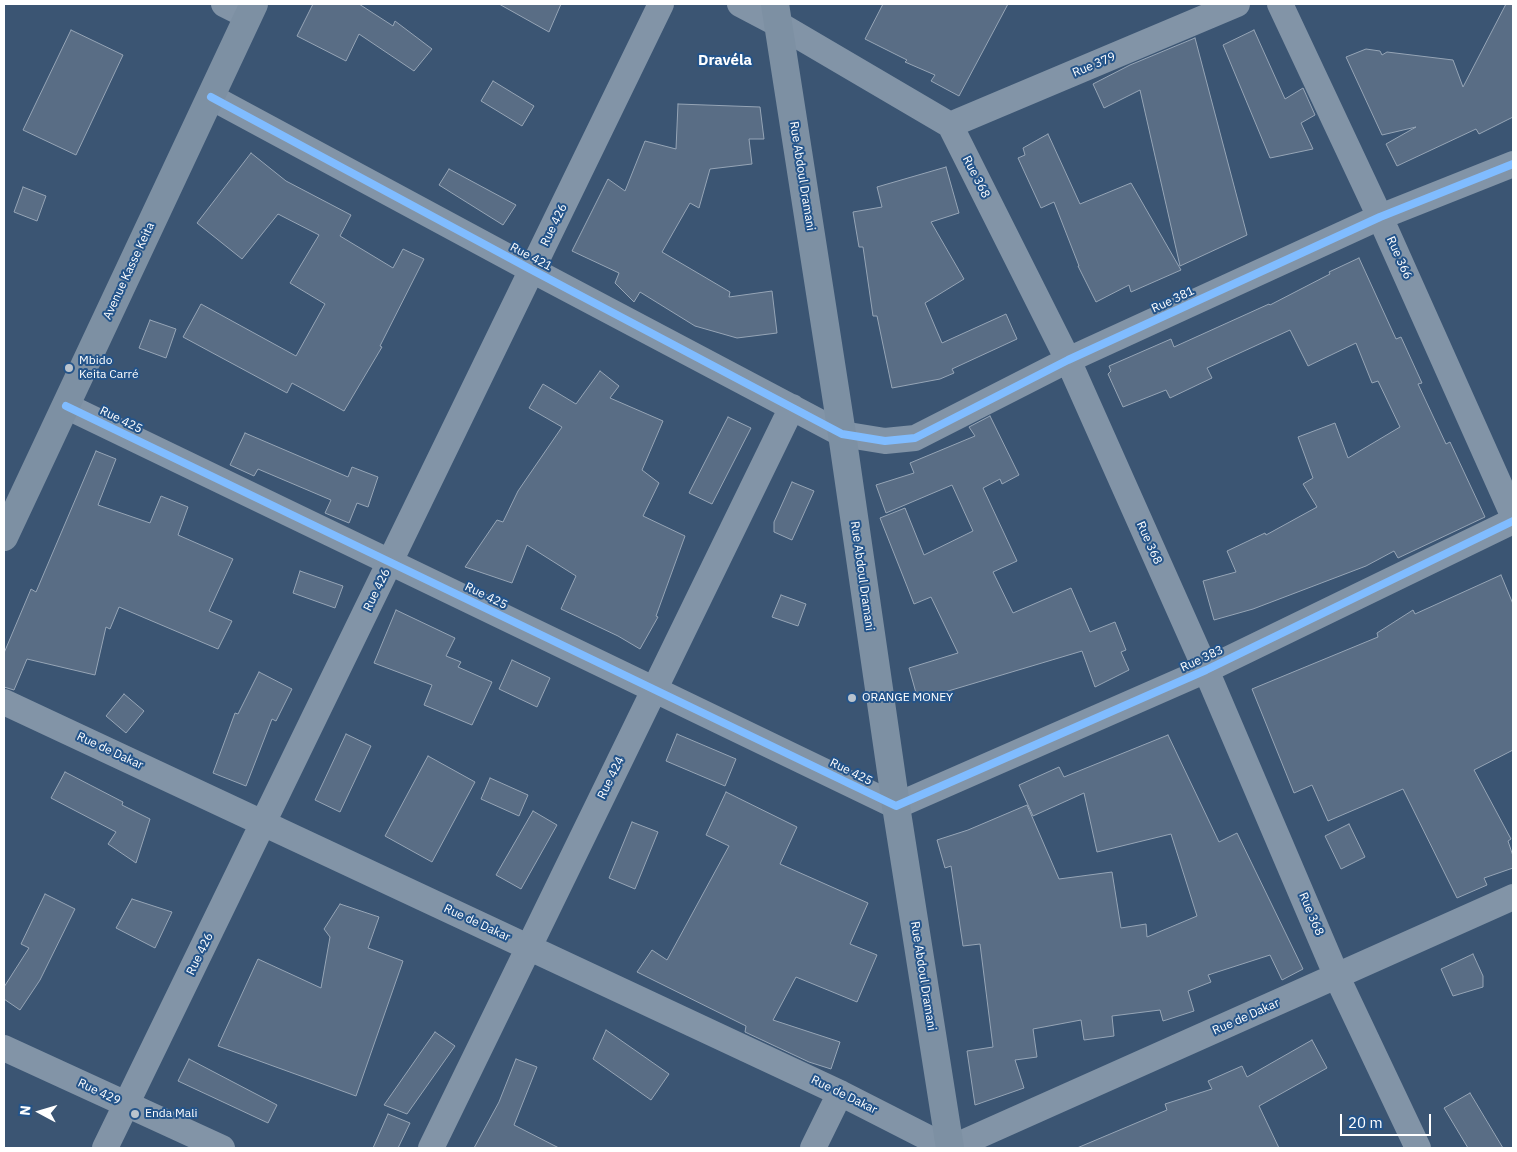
<!DOCTYPE html>
<html>
<head>
<meta charset="utf-8">
<style>
  body { margin:0 }
  #map { position:relative; width:1517px; height:1152px; overflow:hidden; background:#3b5573; font-family:"IBM Plex Sans",sans-serif }
  canvas { display:block }
  .frame { position:absolute; inset:0; border:5px solid #fff; pointer-events:none }
  .north { position:absolute; left:15px; top:1087px; width:50px; height:50px; -webkit-text-stroke:4px #24548a; paint-order:stroke; rotate:276deg; font-size:14px; font-weight:700; line-height:20px; text-align:center; color:#fff }
  .north::after { content:''; display:block; margin:auto; width:18px; height:22px; background:#fff; clip-path:polygon(50% 0,100% 100%,50% 72%,0 100%) }
  .scale { position:absolute; left:1340px; top:1114px; width:91px; height:22px; box-sizing:border-box; border:2px solid #fff; border-top:0; padding-left:6px; font-size:15px; line-height:18px; white-space:nowrap; color:#fff; -webkit-text-stroke:4px #24548a; paint-order:stroke }
</style>
</head>
<body>
<div id="map">
<canvas width="1517" height="1152"></canvas>
<div class="frame"></div>
<div class="north">N</div>
<div class="scale">20 m</div>
</div>
<script>
const g = document.querySelector('canvas').getContext('2d');
g.lineJoin = 'round';
function paint(path, color) {
  g.fillStyle = color;
  g.fill(path, 'evenodd');
}
function shape(rows) {
  const path = new Path2D();
  for (const r of rows) {
    path.moveTo(r[0], r[1]);
    for (let i = 2; i < r.length; i += 2) path.lineTo(r[i], r[i + 1]);
  }
  return path;
}
function strokePath(path, color, width, dash) {
  g.strokeStyle = color;
  g.lineWidth = width;
  g.lineCap = dash ? 'butt' : 'round';
  g.setLineDash(dash || []);
  g.stroke(path);
}
function drawText(font, color, halo, rows, align = 'center') {
  g.font = font + ' "IBM Plex Sans",sans-serif';
  g.lineWidth = 4;
  g.setLineDash([]);
  g.textBaseline = 'middle';
  g.strokeStyle = halo;
  g.fillStyle = color;
  for (const [text, x, y, turn = 0] of rows) {
    g.save();
    g.translate(x, y);
    g.rotate((+turn || 0) * Math.PI / 180);
    g.textAlign = isNaN(turn) ? turn : align;
    if (halo) g.strokeText(text, 0, 0);
    g.fillText(text, 0, 0);
    g.restore();
  }
}
const building = shape([
  [313,4,359,4,393,26,395,21,432,49,414,71,359,34,346,61,297,36,313,4],
  [499,4,561,4,549,32,499,4],
  [883,4,1008,4,959,96,931,81,935,75,905,62,907,60,865,39,883,4],
  [1506,4,1513,4,1513,117,1479,134,1476,129,1397,166,1386,144,1416,127,1382,135,1346,57,1366,49,1380,51,1382,55,1387,52,1453,60,1463,87,1506,4],
  [71,30,123,55,76,155,23,130,71,30],
  [1254,30,1285,99,1303,88,1315,115,1301,123,1313,149,1270,158,1223,45,1254,30],
  [1195,38,1247,235,1180,266,1140,90,1104,108,1093,84,1130,65,1195,38],
  [493,81,534,106,522,126,481,101,493,81],
  [678,104,760,107,764,139,749,139,752,164,710,169,699,208,690,203,662,252,730,292,729,297,772,291,777,333,737,338,695,326,640,292,634,302,615,283,619,273,572,251,608,179,625,191,645,141,676,149,678,104],
  [1048,134,1080,204,1131,183,1181,270,1131,292,1129,285,1096,302,1078,266,1079,266,1054,202,1041,208,1018,158,1025,155,1023,148,1048,134],
  [251,153,286,181,351,215,340,236,393,268,403,249,424,259,380,346,382,347,344,411,292,383,287,393,183,337,201,304,296,356,325,304,290,283,319,235,278,214,242,259,197,223,251,153],
  [946,167,959,213,931,222,964,279,925,303,942,343,1006,314,1017,339,952,369,954,373,940,379,892,388,877,316,873,316,863,247,859,247,853,212,882,207,877,187,946,167],
  [449,169,516,205,503,225,439,185,449,169],
  [23,187,46,196,37,221,14,212,23,187],
  [1359,258,1396,339,1401,337,1422,383,1418,384,1446,444,1450,442,1485,517,1398,558,1394,551,1366,566,1253,609,1214,620,1203,581,1236,572,1227,551,1265,533,1266,535,1317,507,1303,484,1313,478,1298,437,1335,423,1348,458,1400,427,1378,381,1372,383,1356,343,1308,366,1290,330,1207,368,1212,378,1170,398,1166,390,1123,407,1108,374,1111,371,1109,366,1171,339,1174,347,1269,304,1270,305,1330,274,1329,272,1359,258],
  [150,320,176,329,166,358,139,348,150,320],
  [600,371,619,386,610,398,663,421,642,470,659,483,643,516,685,536,656,616,658,617,640,649,618,636,561,609,576,576,527,545,512,583,465,567,497,520,503,522,518,491,562,427,529,408,543,384,576,404,600,371],
  [990,416,1019,475,1002,484,1000,479,983,488,1017,561,993,572,1013,613,1071,588,1090,632,1115,622,1126,650,1121,652,1129,670,1095,687,1082,651,918,700,909,668,958,653,931,597,914,604,880,518,905,508,924,555,973,531,952,485,886,513,876,485,914,473,910,463,975,436,969,427,990,416],
  [728,417,751,428,712,504,689,493,728,417],
  [245,433,348,477,352,467,378,477,368,507,357,503,349,523,325,513,331,500,258,469,254,476,230,465,245,433],
  [96,451,116,459,98,505,150,523,161,496,188,507,178,535,233,559,209,611,232,621,218,649,119,607,110,629,106,627,95,675,27,659,14,690,4,687,4,653,31,589,36,592,96,451],
  [792,482,814,491,792,540,774,532,774,522,792,482],
  [300,571,343,586,335,608,293,593,300,571],
  [1501,575,1513,604,1513,750,1474,770,1511,839,1508,841,1513,856,1513,868,1484,878,1487,885,1457,898,1403,789,1328,821,1312,785,1294,793,1252,689,1378,637,1377,633,1413,610,1415,614,1501,575],
  [781,595,806,604,798,626,772,617,781,595],
  [396,610,455,638,446,656,461,662,458,667,492,682,472,725,424,705,432,685,374,663,396,610],
  [512,660,550,678,537,707,499,689,512,660],
  [259,672,292,689,276,721,272,719,246,786,213,773,235,713,238,714,259,672],
  [124,694,144,711,126,733,106,716,124,694],
  [346,734,371,746,340,812,315,800,346,734],
  [677,734,736,759,725,786,666,761,677,734],
  [1168,735,1219,842,1237,833,1303,969,1282,980,1270,955,1208,975,1211,982,1188,991,1194,1011,1163,1021,1160,1010,1112,1016,1114,1036,1084,1040,1081,1020,1033,1029,1037,1057,1015,1060,1024,1088,975,1105,967,1051,993,1047,980,944,963,946,951,866,945,868,937,840,968,830,1027,805,1059,879,1112,872,1121,928,1146,924,1147,937,1197,916,1171,834,1097,852,1084,793,1033,816,1019,785,1059,767,1064,777,1168,735],
  [428,756,475,782,432,862,385,836,428,756],
  [65,772,123,802,122,805,150,819,136,863,108,844,116,832,51,798,65,772],
  [490,778,528,795,519,816,481,799,490,778],
  [726,792,797,827,780,864,868,903,850,944,877,955,857,1002,796,977,773,1020,840,1042,831,1069,809,1062,745,1032,746,1026,637,972,652,950,667,960,729,846,706,835,726,792],
  [533,811,557,825,521,889,496,875,533,811],
  [632,822,658,832,635,889,609,878,632,822],
  [1349,824,1365,857,1341,869,1325,836,1349,824],
  [45,894,75,909,40,980,20,1010,4,999,4,987,29,948,21,944,45,894],
  [132,899,172,912,155,948,116,928,132,899],
  [340,904,379,917,368,948,403,961,356,1096,218,1046,258,959,321,988,330,937,324,929,340,904],
  [1473,954,1483,976,1483,987,1453,996,1441,969,1473,954],
  [606,1030,669,1074,651,1100,593,1059,606,1030],
  [435,1032,455,1046,407,1114,384,1105,435,1032],
  [1312,1040,1327,1068,1259,1106,1279,1148,1077,1148,1167,1110,1165,1104,1212,1089,1208,1081,1242,1066,1247,1077,1312,1040],
  [189,1059,277,1105,268,1123,178,1081,189,1059],
  [516,1059,537,1067,514,1125,559,1148,474,1148,499,1102,516,1059],
  [1470,1093,1503,1148,1468,1148,1444,1108,1470,1093],
  [388,1114,410,1123,398,1148,373,1148,388,1114]
]);
const street = shape([
  [224,4,248,16],
  [740,4,778,24,950,125,1068,360,1206,670,1337,977,1418,1148],
  [1280,4,1380,217,1513,515],
  [211,97,532,270,842,434,885,441,915,438,1068,360,1380,217,1513,164],
  [950,125,1237,4],
  [66,406,896,806,1206,670,1513,521],
  [4,702,840,1093,948,1148],
  [4,1048,222,1148],
  [105,1148,661,4],
  [431,1148,792,407],
  [813,1148,840,1093],
  [951,1148,1513,897]
]);
const secondary = shape([
  [775,4,842,434,896,806,950,1148],
  [4,537,254,4]
]);
const cycleway = shape([
  [211,97,532,270,842,434,885,441,915,438,1068,360,1380,217,1513,164],
  [66,406,896,806,1206,670,1513,521]
]);
const markers = [
  [69,368,5,"#bac4ce"],
  [852,698,5,"#bac4ce"],
  [135,1114,5,"#bac4ce"]
];
const streetNames = [
  ["Rue 379",1094,65,-23],
  ["Rue Abdoul Dramani",802,176,81],
  ["Rue 368",976,177,63],
  ["Rue 426",554,225,-64],
  ["Rue 421",531,257,28],
  ["Rue 366",1399,258,66],
  ["Avenue Kasse Keita",129,271,-65],
  ["Rue 381",1173,300,-25],
  ["Rue 425",121,420,26],
  ["Rue 368",1149,543,66],
  ["Rue Abdoul Dramani",862,576,82],
  ["Rue 426",377,590,-64],
  ["Rue 425",486,596,26],
  ["Rue 383",1202,659,-25],
  ["Rue de Dakar",110,751,25],
  ["Rue 425",851,772,26],
  ["Rue 424",611,778,-64],
  ["Rue 368",1311,914,67],
  ["Rue de Dakar",477,923,25],
  ["Rue 426",200,954,-64],
  ["Rue Abdoul Dramani",923,976,81],
  ["Rue de Dakar",1246,1017,-24],
  ["Rue 429",99,1092,25],
  ["Rue de Dakar",844,1095,26]
];
const poiNames = [
  ["Mbido",79,361],
  ["Keita Carré",79,375],
  ["ORANGE MONEY",862,698],
  ["Enda Mali",145,1114]
];
const quarterNames = [
  ["Dravéla",725,61]
];
paint(building, '#596d85');
strokePath(building, '#96a5b6', 1);
strokePath(street, '#8294a7', 26);
strokePath(secondary, '#7d90a3', 28);
strokePath(cycleway, '#80bcff', 8);
for (const [x, y, r, color] of markers) {
  const dot = new Path2D();
  dot.arc(x, y, r, 0, 2 * Math.PI);
  g.fillStyle = color;
  g.fill(dot);
  strokePath(dot, '#24548a', 2);
}
drawText('12px', '#fff', '#24548a', streetNames);
drawText('12px', '#fff', '#24548a', poiNames, 'left');
drawText('bold 15px', '#fff', '#24548a', quarterNames);
</script>
</body>
</html>
